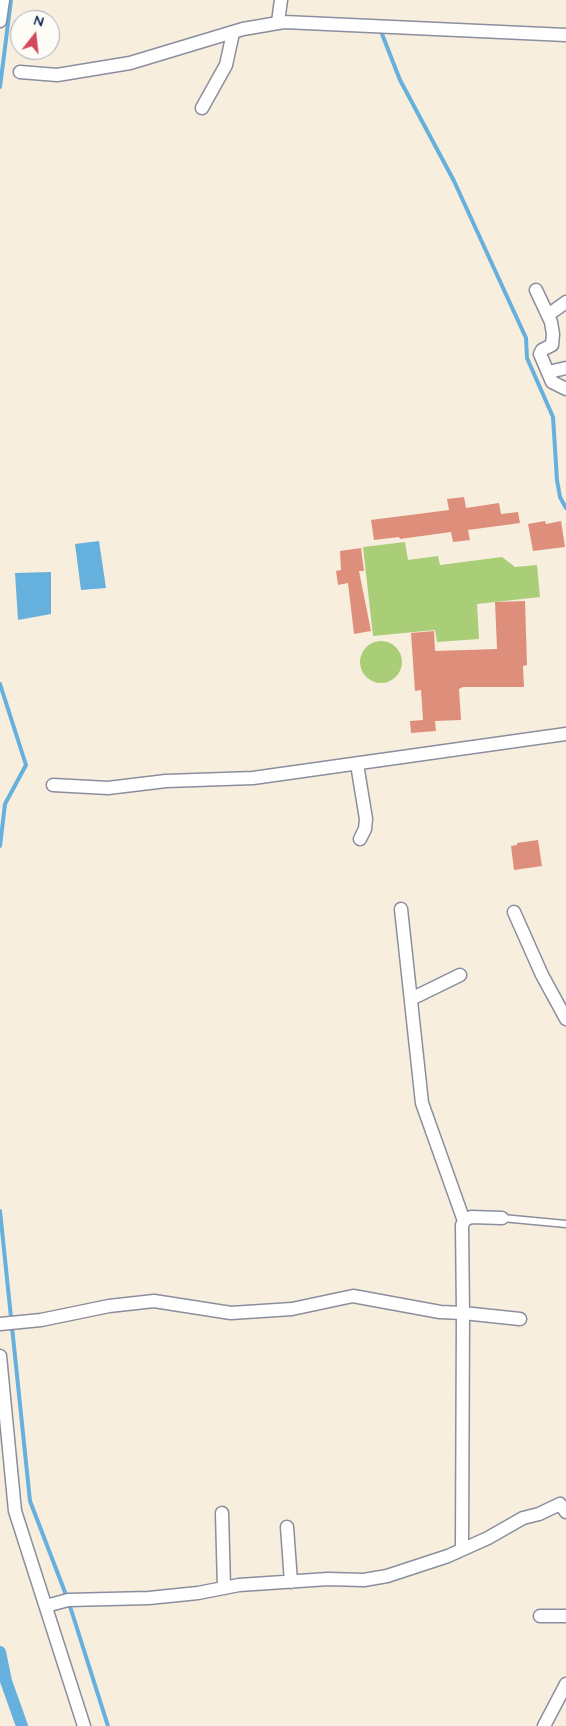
<!DOCTYPE html>
<html>
<head>
<meta charset="utf-8">
<style>
  body { margin:0 }
  #map { position:relative; width:566px; height:1726px; overflow:hidden; background:#f8eedd; font-family:"Architects Daughter",sans-serif }
  canvas { display:block }
  .north { position:absolute; left:10px; top:10px; width:50px; height:50px; box-sizing:border-box; background:#fdfcf7; border:1px solid #a3aaba; border-radius:50%; rotate:16deg; font-size:14px; font-weight:700; line-height:20px; text-align:center; color:#1b2f5e }
  .north::after { content:''; display:block; margin:auto; width:18px; height:22px; background:#d1495b; clip-path:polygon(50% 0,100% 100%,50% 72%,0 100%) }
</style>
</head>
<body>
<div id="map">
<canvas width="566" height="1726"></canvas>
<div class="north">N</div>
</div>
<script>
const g = document.querySelector('canvas').getContext('2d');
g.lineJoin = 'round';
function paint(path, color) {
  g.fillStyle = color;
  g.fill(path, 'evenodd');
}
function shape(rows) {
  const path = new Path2D();
  for (const r of rows) {
    if (r.length === 3) {
      path.moveTo(r[0] + r[2], r[1]);
      path.arc(r[0], r[1], r[2], 0, 2 * Math.PI);
      continue;
    }
    path.moveTo(r[0], r[1]);
    for (let i = 2; i < r.length; i += 2) path.lineTo(r[i], r[i + 1]);
  }
  return path;
}
function strokePath(path, color, width, dash) {
  g.strokeStyle = color;
  g.lineWidth = width;
  g.lineCap = dash ? 'butt' : 'round';
  g.setLineDash(dash || []);
  g.stroke(path);
}
const green = shape([
  [405,542,408,560,438,556,440,565,502,557,515,567,537,565,540,597,477,604,479,639,437,642,435,630,373,636,363,547],
  [381,662,21]
]);
const water = shape([
  [99,541,106,588,81,590,75,544],
  [51,572,51,614,18,620,15,573]
]);
const stream = shape([
  [382,34,400,80,454,181,526,338,527,358,553,417,557,480,560,497,566,508],
  [0,87,11,0],
  [0,684,26,765,5,804,0,846],
  [0,1211,30,1501,68,1600,108,1726]
]);
const canal = shape([
  [0,1652,6,1681,22,1726]
]);
const building = shape([
  [464,497,466,508,499,503,501,514,518,512,520,523,468,530,470,540,453,542,451,532,400,539,399,537,374,540,371,520,449,510,447,499],
  [545,521,546,524,561,521,565,547,533,551,528,524],
  [361,548,364,571,359,571,371,631,354,634,348,583,338,585,336,571,341,570,340,551],
  [525,601,527,665,523,666,524,687,463,687,459,689,461,720,435,721,436,731,411,733,410,721,423,720,421,690,415,691,411,633,434,631,435,651,497,649,495,602],
  [538,840,542,866,514,870,511,846,517,845,517,843]
]);
const lane = shape([
  [502,1218,566,1224]
]);
const street = shape([
  [0,21,3,0],
  [278,22,281,0],
  [20,72,57,75,130,63,243,29,284,22,566,35],
  [202,108,226,65,233,33],
  [536,290,551,322,553,334,552,345,542,350,540,354,552,382,566,389],
  [548,315,566,302],
  [548,372,566,368],
  [357,764,366,819,365,829,360,839],
  [53,785,108,788,166,781,253,778,566,734],
  [401,909,422,1103,464,1221],
  [514,912,542,975,566,1019],
  [411,999,460,975],
  [0,1324,41,1320,109,1306,154,1301,231,1313,292,1309,353,1296,440,1312,463,1313,462,1225,465,1220,471,1217,502,1218],
  [0,1356,15,1511,84,1726],
  [222,1513,224,1588],
  [287,1527,291,1582],
  [462,1545,463,1313,520,1319],
  [46,1606,68,1600,149,1598,198,1593,239,1585,328,1579,364,1580,387,1576,448,1556,488,1538,523,1518,539,1514,560,1504,566,1512],
  [540,1616,566,1616],
  [544,1726,566,1684]
]);
paint(green, '#aace78');
paint(water, '#66b0de');
strokePath(stream, '#66b0de', 4);
strokePath(canal, '#66b0de', 12);
paint(building, '#dd8f7b');
strokePath(lane, '#8a8e9e', 9);
strokePath(street, '#8a8e9e', 15);
strokePath(lane, '#fff', 6);
strokePath(street, '#fff', 12);
</script>
</body>
</html>
